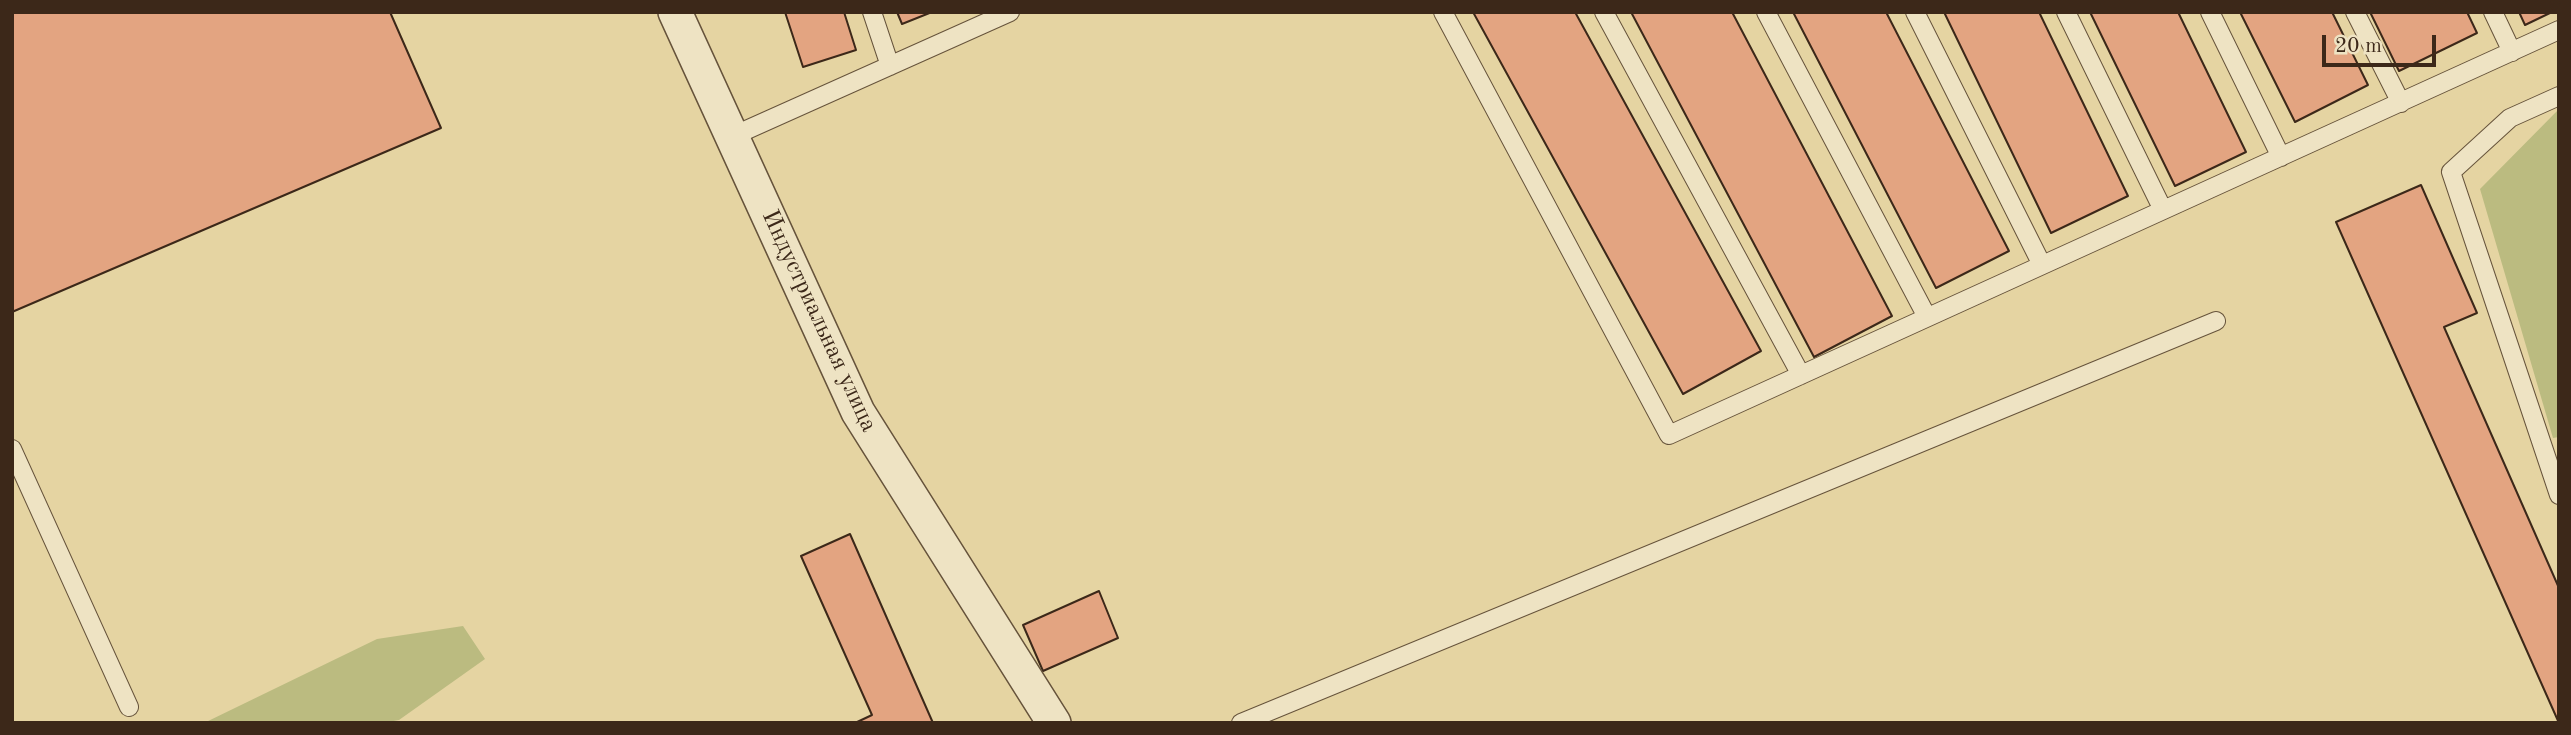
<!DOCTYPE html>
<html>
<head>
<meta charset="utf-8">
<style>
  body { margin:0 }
  #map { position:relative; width:2571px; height:735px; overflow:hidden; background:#e5d4a2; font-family:"Old Standard TT",serif }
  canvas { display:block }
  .frame { position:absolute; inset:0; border:14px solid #3c2819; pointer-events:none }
  .scale { position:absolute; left:2322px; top:35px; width:114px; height:32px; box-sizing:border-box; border:4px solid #3c2819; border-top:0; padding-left:9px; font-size:21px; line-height:24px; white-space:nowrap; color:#3c2819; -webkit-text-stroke:5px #eee3c3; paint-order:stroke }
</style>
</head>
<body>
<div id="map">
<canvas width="2571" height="735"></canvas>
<div class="frame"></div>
<div class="scale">20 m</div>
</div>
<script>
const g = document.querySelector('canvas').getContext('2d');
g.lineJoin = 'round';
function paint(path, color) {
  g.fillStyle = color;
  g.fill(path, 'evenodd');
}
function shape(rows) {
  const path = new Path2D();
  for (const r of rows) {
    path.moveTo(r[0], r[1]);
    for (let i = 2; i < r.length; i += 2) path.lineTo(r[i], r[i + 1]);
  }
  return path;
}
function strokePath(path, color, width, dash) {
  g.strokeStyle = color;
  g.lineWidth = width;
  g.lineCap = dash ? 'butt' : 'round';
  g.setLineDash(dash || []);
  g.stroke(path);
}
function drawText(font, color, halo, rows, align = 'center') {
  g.font = font + ' "Old Standard TT",serif';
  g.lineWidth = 5;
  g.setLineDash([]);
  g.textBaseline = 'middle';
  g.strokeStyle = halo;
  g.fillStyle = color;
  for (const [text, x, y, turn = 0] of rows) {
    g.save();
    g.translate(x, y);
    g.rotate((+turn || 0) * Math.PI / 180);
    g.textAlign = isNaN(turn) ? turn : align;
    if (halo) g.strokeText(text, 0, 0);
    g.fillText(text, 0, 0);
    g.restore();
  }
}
const green = shape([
  [2559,109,2559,437,2553,438,2480,189],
  [463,626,485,659,399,720,383,723,204,723,377,639]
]);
const building = shape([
  [12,12,390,12,441,128,12,312,12,12],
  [785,12,844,12,856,50,803,67,785,12],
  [897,12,932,12,902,24,897,12],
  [1473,12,1575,12,1761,351,1683,394,1473,12],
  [1631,12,1732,12,1892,316,1814,357,1631,12],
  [1793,12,1886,12,2009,251,1936,288,1793,12],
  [1944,12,2039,12,2128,196,2051,233,1944,12],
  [2090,12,2178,12,2246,152,2175,186,2090,12],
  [2240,12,2332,12,2368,85,2295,122,2240,12],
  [2370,12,2467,12,2477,33,2399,71,2370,12],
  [2519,12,2552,12,2525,25,2519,12],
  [2421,185,2477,313,2444,327,2559,588,2559,723,2336,222,2421,185],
  [850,534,911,673,933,723,855,723,872,715,801,556,850,534],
  [1099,591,1118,638,1043,671,1023,625,1099,591]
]);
const lane = shape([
  [872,12,890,66],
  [1443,12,1669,435,2559,30],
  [1604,12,1801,375],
  [1766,12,1927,317],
  [1915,12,2042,265],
  [2066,12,2163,210],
  [2210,12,2281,157],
  [2355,12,2401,103],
  [2493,12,2512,52],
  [2559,96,2510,118,2451,172,2559,495],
  [733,136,1010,12],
  [12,449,129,707],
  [1241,723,2216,321]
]);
const street = shape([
  [675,12,858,412,1054,723]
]);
const streetNames = [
  ["Индустриальная улица",819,321,65]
];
paint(green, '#bbbb80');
paint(building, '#e3a481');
strokePath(building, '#3c2819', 2);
strokePath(lane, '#66533b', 20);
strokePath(street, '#66533b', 36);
strokePath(lane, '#eee3c3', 18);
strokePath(street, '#eee3c3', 33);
drawText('24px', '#3c2819', '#eee3c3', streetNames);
</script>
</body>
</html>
